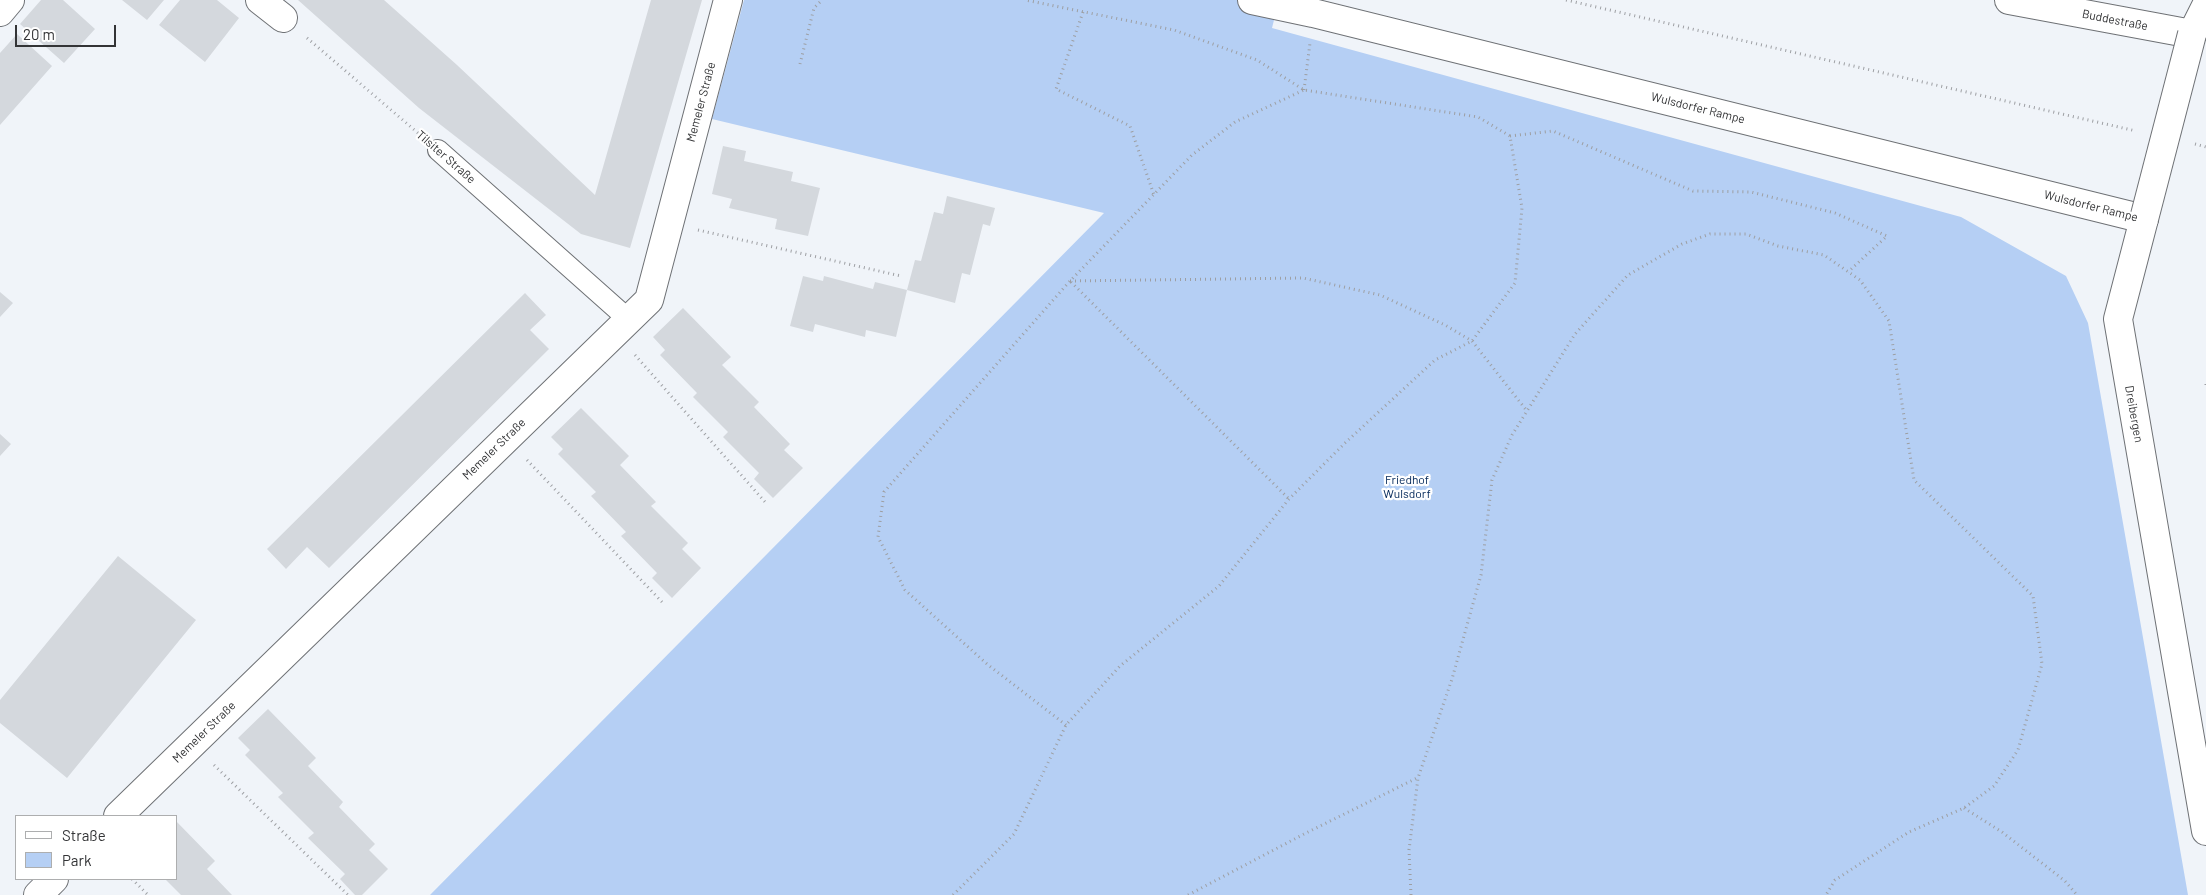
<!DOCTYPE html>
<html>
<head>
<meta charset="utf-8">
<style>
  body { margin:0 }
  #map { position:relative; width:2206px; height:895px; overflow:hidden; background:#f0f4f9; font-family:Barlow,sans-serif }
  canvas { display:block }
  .legend { position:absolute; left:15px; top:815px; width:162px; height:65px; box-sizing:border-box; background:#fff; border:1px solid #adaeaf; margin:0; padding:6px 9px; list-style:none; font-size:15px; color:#333436 }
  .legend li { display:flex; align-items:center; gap:10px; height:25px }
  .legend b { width:25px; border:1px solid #adaeaf }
  .scale { position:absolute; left:15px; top:25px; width:101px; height:22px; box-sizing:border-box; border:2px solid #333436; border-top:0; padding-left:6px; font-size:15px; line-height:18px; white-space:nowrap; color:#333436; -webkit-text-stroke:4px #fff; paint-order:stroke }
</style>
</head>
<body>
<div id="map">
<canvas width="2206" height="895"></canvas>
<ul class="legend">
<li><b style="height:6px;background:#fff"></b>Straße</li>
<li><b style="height:14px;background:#b5cff4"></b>Park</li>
</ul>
<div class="scale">20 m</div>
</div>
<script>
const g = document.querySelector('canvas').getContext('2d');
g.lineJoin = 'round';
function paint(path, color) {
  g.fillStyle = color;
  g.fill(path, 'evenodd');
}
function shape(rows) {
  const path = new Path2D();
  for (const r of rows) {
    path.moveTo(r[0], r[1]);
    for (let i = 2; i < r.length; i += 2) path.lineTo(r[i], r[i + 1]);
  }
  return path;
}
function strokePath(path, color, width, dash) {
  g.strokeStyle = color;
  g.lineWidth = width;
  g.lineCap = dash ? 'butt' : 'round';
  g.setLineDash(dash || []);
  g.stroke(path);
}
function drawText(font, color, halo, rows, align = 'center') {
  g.font = font + ' Barlow,sans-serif';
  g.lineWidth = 4.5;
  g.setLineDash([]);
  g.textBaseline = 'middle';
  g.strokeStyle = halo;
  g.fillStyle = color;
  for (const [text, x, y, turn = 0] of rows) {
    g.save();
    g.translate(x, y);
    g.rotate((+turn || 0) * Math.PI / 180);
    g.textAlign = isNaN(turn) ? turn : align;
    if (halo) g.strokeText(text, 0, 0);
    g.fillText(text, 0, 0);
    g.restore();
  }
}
const green = shape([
  [744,0,1279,0,1272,28,1961,217,2066,276,2088,323,2188,895,430,895,1104,213,712,119]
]);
const building = shape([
  [41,0,63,0,95,29,64,63,20,24],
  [122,0,164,0,147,20],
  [180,0,217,0,239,18,205,62,159,25],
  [298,0,384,0,457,65,595,195,651,0,702,0,630,248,581,234,419,108],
  [17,34,52,66,0,125,0,53],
  [723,146,746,151,744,161,793,172,791,181,820,188,808,236,775,229,777,219,729,208,732,199,712,194],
  [947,196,995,208,990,226,983,224,970,275,962,273,955,303,907,290,896,337,866,330,865,337,815,324,813,332,790,326,803,276,823,281,824,276,873,289,875,282,907,290,915,260,921,261,934,212,943,214],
  [0,292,13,303,0,317],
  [525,293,546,315,530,330,549,349,329,568,307,547,286,569,267,549],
  [683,308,731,357,722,365,759,402,754,407,790,444,784,450,803,468,773,498,754,479,759,473,723,437,728,432,693,397,697,393,660,355,665,350,653,337],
  [581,408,629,456,620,465,656,502,651,506,688,543,682,549,701,568,672,598,652,578,657,573,621,536,626,532,591,496,596,492,558,454,563,449,551,437],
  [0,434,11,444,0,456],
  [118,556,196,620,67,778,0,723,0,700],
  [268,709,316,758,308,766,343,802,339,807,375,844,369,850,388,869,362,895,355,895,340,879,345,874,308,838,314,833,278,797,283,793,245,755,250,750,238,738],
  [176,821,215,861,207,869,232,895,181,895,165,879,176,879]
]);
const path = shape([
  [1566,0,2136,131],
  [1083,12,1056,89,1130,126,1154,195],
  [307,38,418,133],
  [800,64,814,8,822,0],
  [1304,90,1310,43],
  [1510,136,1553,131,1693,191,1751,192,1835,213,1887,236,1848,272],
  [2195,144,2206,147],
  [698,230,901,276],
  [1070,281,1303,278,1380,295,1445,325,1472,341,1527,411],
  [1071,282,1289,499],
  [635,355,765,502],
  [2206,384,2206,389],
  [527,460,662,602],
  [1066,725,987,664,905,590,878,537,884,492,1070,281,1192,155,1235,122,1304,90],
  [214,765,348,895],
  [1964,808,2002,832,2065,881,2077,895],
  [132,879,148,895],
  [953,895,1014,834,1066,725,1120,666,1219,586,1289,499,1345,443,1435,360,1472,341,1515,283,1522,208,1510,136,1478,117,1304,90,1257,60,1174,30,1025,0],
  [1188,895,1306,833,1417,778],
  [1411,895,1409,850,1418,778,1452,679,1481,575,1492,480,1512,435,1575,334,1628,275,1682,244,1710,234,1746,234,1778,246,1824,255,1860,280,1889,321,1914,480,2033,596,2042,664,2018,750,1994,786,1964,808,1909,832,1835,880,1826,895]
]);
const service = shape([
  [438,150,628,319]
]);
const minor = shape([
  [260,0,283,18],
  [1252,0,1313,13,2144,219],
  [2009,0,2192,34],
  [0,12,10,0],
  [118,816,649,300,728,0],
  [38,895,54,879]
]);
const tertiary = shape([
  [2192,34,2206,6],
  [2144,219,2118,319,2206,831]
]);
const tertiaryBridge = shape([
  [2144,219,2192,34]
]);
const streetNames = [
  ["Buddestraße",2115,20,11],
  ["Memeler Straße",701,102,-75],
  ["Wulsdorfer Rampe",1698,108,14],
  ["Tilsiter Straße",446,157,41],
  ["Wulsdorfer Rampe",2091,206,14],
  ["Dreibergen",2134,414,80],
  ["Memeler Straße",494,449,-44],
  ["Memeler Straße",204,732,-44]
];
const parkNames = [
  ["Friedhof",1407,480],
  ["Wulsdorf",1407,494]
];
paint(green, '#b5cff4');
paint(building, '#d4d8dd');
strokePath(service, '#6e7175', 22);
strokePath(minor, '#6e7175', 30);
strokePath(tertiary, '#6e7175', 30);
strokePath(path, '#9d9fa3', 3, [1, 4]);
strokePath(service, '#fff', 20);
strokePath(minor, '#fff', 28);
strokePath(tertiary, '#fff', 28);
strokePath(tertiaryBridge, '#6e7175', 30, []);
strokePath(tertiaryBridge, '#fff', 28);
drawText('12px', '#333436', '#fff', streetNames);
drawText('12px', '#012658', '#fff', parkNames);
</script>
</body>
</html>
